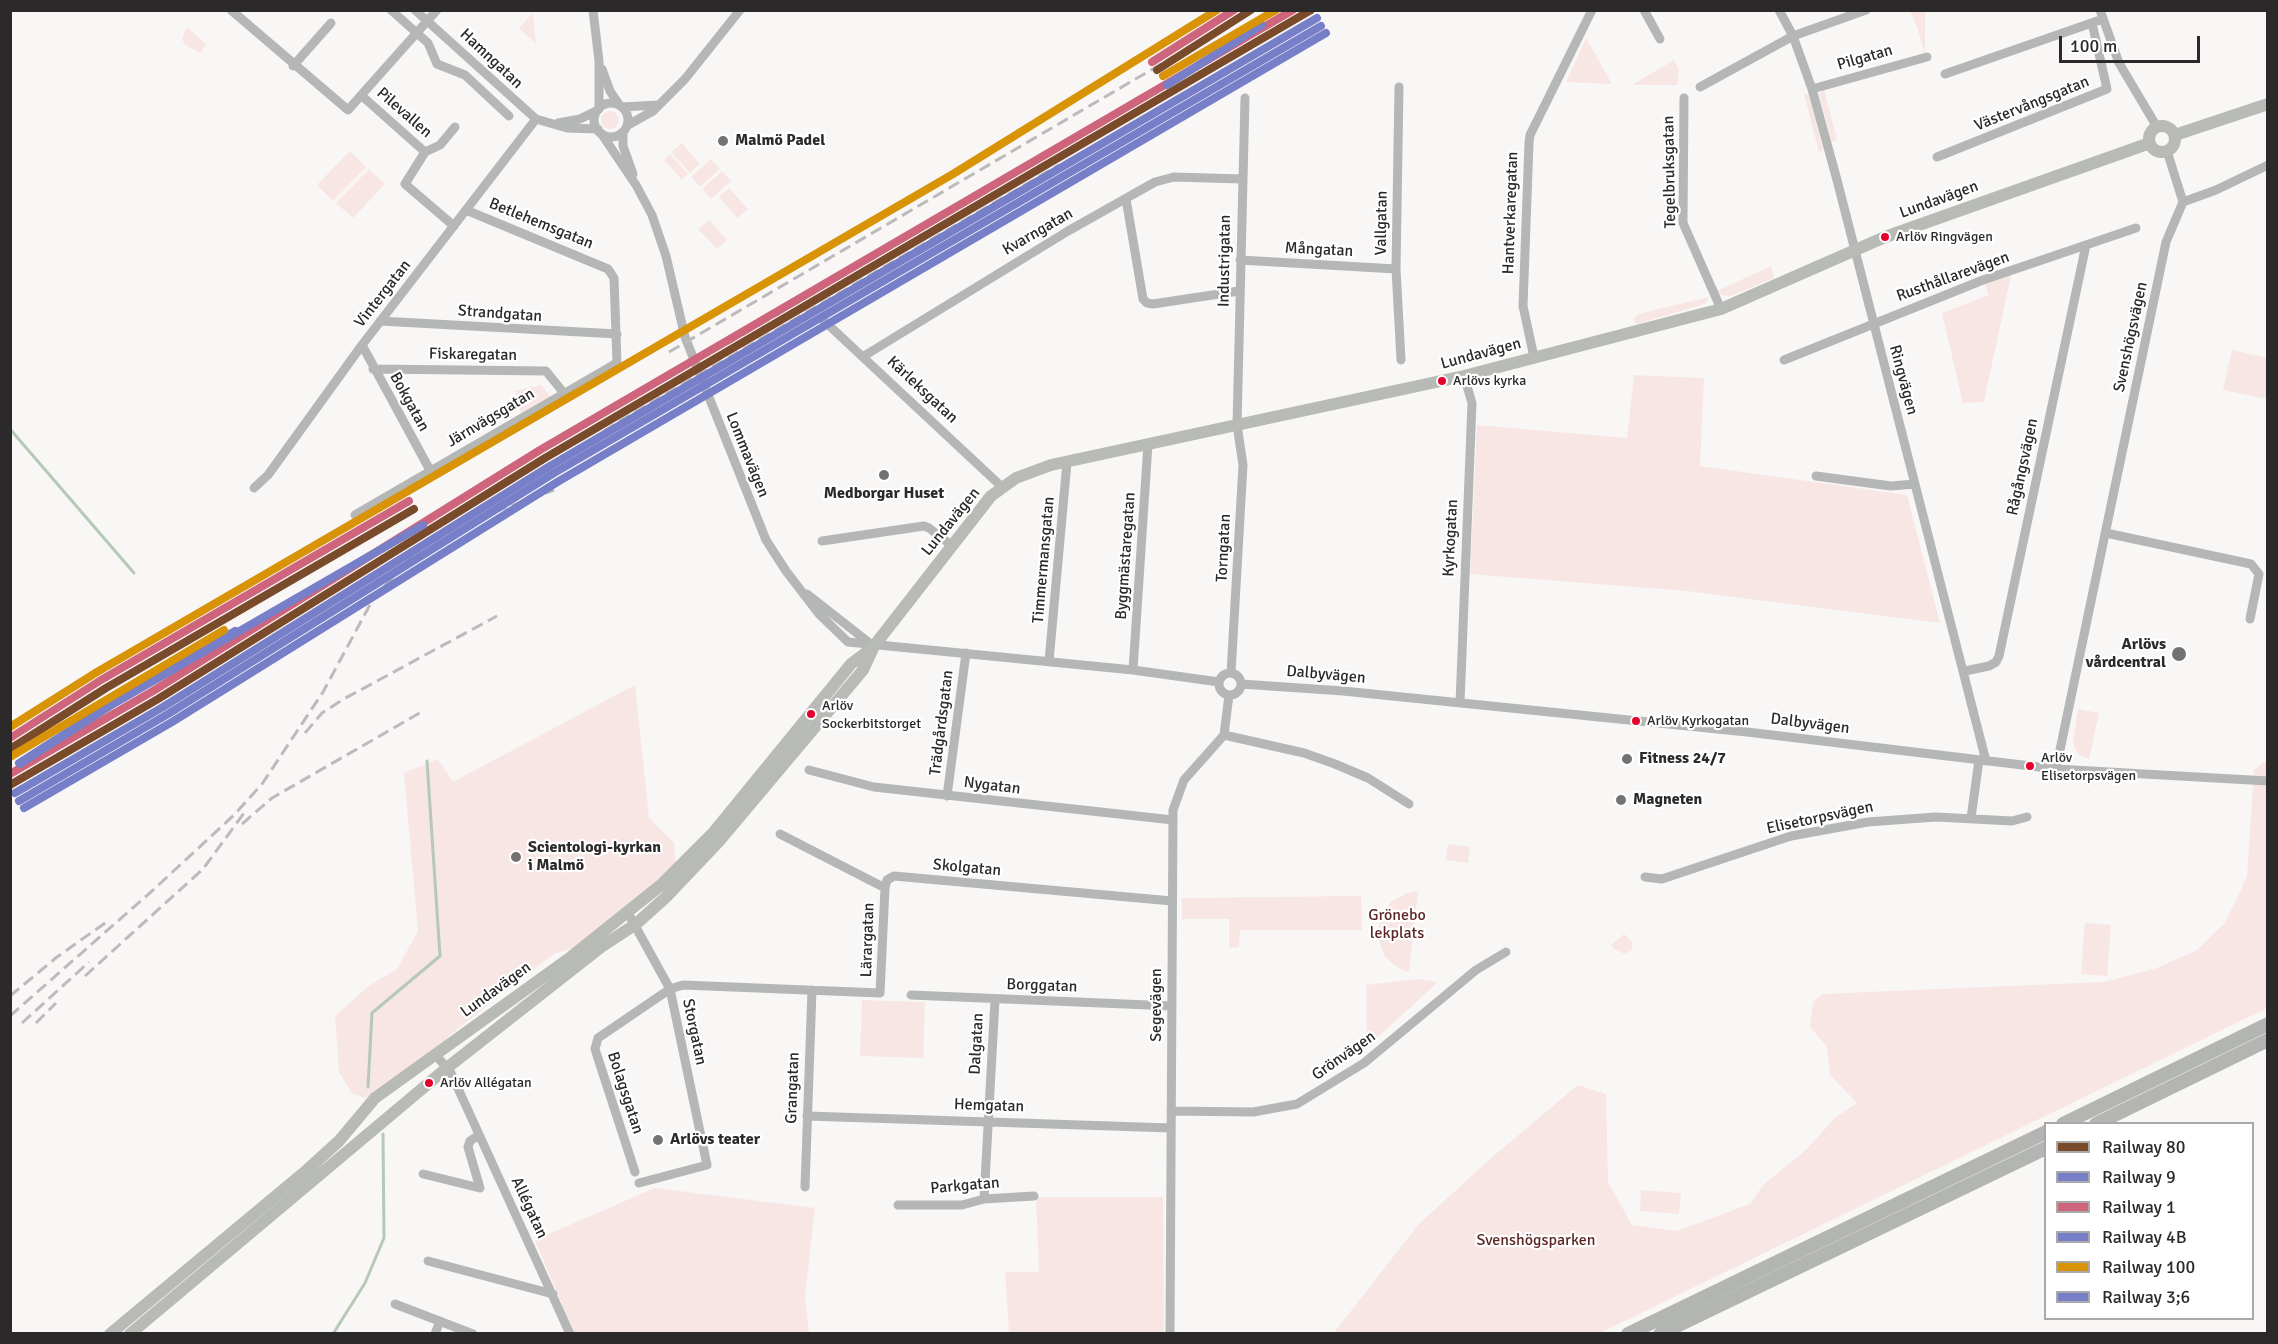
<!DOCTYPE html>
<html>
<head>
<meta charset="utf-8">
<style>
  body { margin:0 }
  #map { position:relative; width:2278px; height:1344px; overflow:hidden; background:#f9f6f6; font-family:Signika,sans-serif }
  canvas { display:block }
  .frame { position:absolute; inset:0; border:12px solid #2b2929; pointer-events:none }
  .legend { position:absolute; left:2044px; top:1122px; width:210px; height:198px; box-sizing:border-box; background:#fff; border:2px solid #aaa9a9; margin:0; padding:8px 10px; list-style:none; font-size:18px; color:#2b2929 }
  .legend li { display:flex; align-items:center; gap:12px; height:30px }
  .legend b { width:30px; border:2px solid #aaa9a9 }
  .scale { position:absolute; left:2059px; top:36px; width:141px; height:27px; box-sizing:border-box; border:3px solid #2b2929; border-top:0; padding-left:8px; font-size:18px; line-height:21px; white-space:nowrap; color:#2b2929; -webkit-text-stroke:4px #fff; paint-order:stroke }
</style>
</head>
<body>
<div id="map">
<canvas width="2278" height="1344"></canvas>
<div class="frame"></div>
<ul class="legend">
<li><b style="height:8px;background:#7a4b2a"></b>Railway 80</li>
<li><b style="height:8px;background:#767fc8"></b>Railway 9</li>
<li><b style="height:8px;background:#cf657c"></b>Railway 1</li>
<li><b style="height:8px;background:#767fc8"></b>Railway 4B</li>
<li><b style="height:8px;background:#d89306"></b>Railway 100</li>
<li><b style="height:8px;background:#767fc8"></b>Railway 3;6</li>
</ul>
<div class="scale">100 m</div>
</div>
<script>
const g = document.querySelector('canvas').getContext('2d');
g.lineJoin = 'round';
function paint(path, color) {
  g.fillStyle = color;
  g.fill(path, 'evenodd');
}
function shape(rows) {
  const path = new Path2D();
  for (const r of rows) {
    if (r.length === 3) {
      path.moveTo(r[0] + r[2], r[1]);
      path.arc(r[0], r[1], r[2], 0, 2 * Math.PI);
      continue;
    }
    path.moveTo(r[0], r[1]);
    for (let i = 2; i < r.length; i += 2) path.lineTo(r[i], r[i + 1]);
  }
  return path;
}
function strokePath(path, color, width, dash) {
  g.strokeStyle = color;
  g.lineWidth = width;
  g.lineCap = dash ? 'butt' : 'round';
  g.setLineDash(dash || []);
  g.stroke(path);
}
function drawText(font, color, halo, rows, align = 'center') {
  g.font = font + ' Signika,sans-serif';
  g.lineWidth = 4.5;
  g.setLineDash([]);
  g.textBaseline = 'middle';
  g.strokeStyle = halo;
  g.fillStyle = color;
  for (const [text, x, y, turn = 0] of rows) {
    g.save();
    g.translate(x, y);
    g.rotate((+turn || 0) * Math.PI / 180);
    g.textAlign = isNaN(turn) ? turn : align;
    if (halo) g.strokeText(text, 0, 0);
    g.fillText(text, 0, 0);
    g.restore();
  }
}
const green = shape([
  [1910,11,1925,11,1925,55,1917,27],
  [533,13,536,44,519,28],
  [187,27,206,44,200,53,185,45,182,39],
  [1586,38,1612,84,1566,82],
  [1674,60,1679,70,1677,85,1632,85],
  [1824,89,1837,140,1832,142,1819,94],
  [1804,94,1809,95,1823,150,1819,152],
  [610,120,9],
  [682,143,700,164,690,173,671,152],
  [350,151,366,167,333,201,317,185],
  [670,154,688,174,682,180,664,160],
  [711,159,720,169,700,187,691,177],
  [369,169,385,184,353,218,336,203],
  [722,171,731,181,711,199,702,189],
  [729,188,748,209,737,218,719,197],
  [709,220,727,240,717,249,698,229],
  [1771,266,1774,278,1730,296,1722,295,1717,291],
  [2012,270,1984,402,1963,403,1942,313,1989,295,1983,280],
  [1709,297,1705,304,1637,324,1633,319,1638,314],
  [2232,350,2267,358,2267,399,2223,390],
  [1634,375,1704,378,1700,466,1907,495,1940,623,1687,591,1470,574,1477,425,1627,438],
  [541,385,550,396,521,413,515,391],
  [635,685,649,818,674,843,676,864,658,884,580,946,556,953,511,985,493,993,490,1003,449,1036,441,1046,386,1085,365,1098,352,1093,339,1072,335,1016,370,985,397,969,418,931,404,773,438,759,453,782],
  [2078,709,2099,713,2089,759,2078,754,2073,743],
  [2267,760,2267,1008,1600,1333,1333,1334,1418,1225,1490,1159,1578,1085,1606,1094,1608,1182,1632,1225,1677,1231,1750,1204,1764,1184,1806,1150,1836,1117,1857,1103,1830,1075,1827,1047,1810,1027,1813,1002,1822,994,2104,982,2157,968,2197,950,2225,923,2247,877,2254,770],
  [1448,844,1470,847,1468,863,1446,860],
  [1418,891,1409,972,1400,969,1385,957,1378,939,1380,916,1391,902,1407,893],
  [1361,896,1362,930,1240,930,1239,947,1229,948,1229,919,1182,919,1182,898],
  [2085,923,2111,925,2107,976,2081,974],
  [1624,934,1632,942,1632,950,1625,954,1614,949,1611,945],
  [1418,979,1438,982,1367,1047,1366,985],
  [862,1000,925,1002,923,1058,860,1056],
  [655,1188,815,1208,805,1297,809,1333,574,1333,535,1240],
  [1641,1190,1681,1193,1679,1214,1640,1211],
  [1036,1197,1163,1197,1164,1333,1009,1333,1005,1272,1039,1272]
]);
const stream = shape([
  [10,429,134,573],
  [368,1087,372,1013,440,956,427,761],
  [333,1334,365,1283,384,1238,383,1134]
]);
const minor = shape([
  [231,10,348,110,437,10],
  [391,10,428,43,437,64,465,75,509,116],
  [415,10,536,119,567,128,598,129],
  [593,10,599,61,599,109],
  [1644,10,1660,39],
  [1779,10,1793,36,1812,89,1837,180,1986,761],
  [2100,10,2119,63,2157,127],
  [293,66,331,23],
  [602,69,610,91,620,106],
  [1945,74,2103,19],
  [1399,87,1396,269,1401,360],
  [1700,87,1793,36,1866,10],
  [1812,89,1927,57],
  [362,96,425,152],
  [1684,98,1683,223,1721,309],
  [611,120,17],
  [622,107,658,105],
  [558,123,580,119,598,110],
  [628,125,653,111,685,79,740,10],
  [623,132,623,146,633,174],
  [601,133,636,185,652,215,666,256,685,337,766,540,786,571,819,614,848,642,1133,670,1219,682],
  [1937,157,2107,89,2092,23],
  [1126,199,1143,299,1147,303,1153,304,1239,291],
  [2183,202,2216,190,2268,165],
  [454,226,405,184,425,152,440,145,455,127],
  [1240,260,1396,269],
  [821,318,1002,487],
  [380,321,617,334],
  [362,345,431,472],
  [864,356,1068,231,1155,182,1174,177,1242,179],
  [1534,357,1523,306,1529,143,1530,135,1592,10],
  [1784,360,1983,280,2136,228],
  [373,369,546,371,563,392],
  [1816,476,1891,486,1915,484],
  [254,488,268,475,362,345,536,119],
  [355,515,617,363,614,278,608,269,466,210],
  [2106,533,2251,564,2259,574,2250,619],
  [822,541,924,526,929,528,951,545],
  [807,594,872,645],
  [1049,661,1067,462],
  [1133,670,1148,444],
  [1965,671,1989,666,1996,662,1999,656,2086,245],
  [1231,673,1243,465,1237,425,1245,98],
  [1230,684,11],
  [1241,684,1343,691,1747,732,2056,769,2268,781],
  [1460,703,1472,403,1464,376],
  [1224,735,1304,753,1335,764,1368,778,1409,804],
  [2056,769,2166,242,2183,202,2167,151],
  [809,770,874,787,1173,820],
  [947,796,966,653],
  [1971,818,1979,760],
  [780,834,885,888,887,880,894,876,1172,901],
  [1645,877,1662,879,1791,836,1868,822,1936,817,2012,821,2027,817],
  [628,913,670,989,707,1165,639,1183],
  [911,995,1172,1006],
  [435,1054,451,1073,570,1334],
  [1171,1111,1253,1112,1297,1104,1364,1063,1476,970,1506,952],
  [807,1116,1171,1128],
  [479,1135,470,1141,468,1147,480,1188],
  [635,1172,595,1049,598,1038,670,989,683,985,880,993,885,888],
  [423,1174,480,1188],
  [805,1187,812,990],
  [984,1199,995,1000],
  [898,1205,962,1205,984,1199,1034,1196],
  [428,1261,553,1294],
  [395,1304,473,1334],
  [435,1334,440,1321],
  [1170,1334,1173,810,1184,780,1224,735,1229,695]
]);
const major = shape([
  [2162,139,13],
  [2175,135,2268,104],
  [110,1334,307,1170,339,1141,375,1098,571,957,661,885,713,833,851,664,871,649],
  [130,1334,448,1067,601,947,636,924,666,897,721,839,863,670,874,646,991,496,1016,478,1051,465,1464,376,1721,309,1885,237,2150,143]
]);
const highway = shape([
  [2063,1124,2268,1024],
  [2096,1124,2268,1040],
  [1628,1334,2046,1132],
  [1660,1334,2046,1148]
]);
const rail = shape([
  [727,344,1296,10],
  [669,352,1250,12],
  [478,518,554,490],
  [305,733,322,713,342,700,497,616],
  [242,824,272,798,423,711],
  [85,976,203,869,244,813],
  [10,996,57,957,108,921],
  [10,1016,152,891,234,815,262,784,323,692,372,601,414,553,620,421,1059,165],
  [22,1023,89,962],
  [36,1023,56,1003]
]);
const rail1 = shape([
  [1157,70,1251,10],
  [10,749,106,688,414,509],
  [10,785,158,699,545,458,1311,10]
]);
const rail2 = shape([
  [19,763,114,702,235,631],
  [15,793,163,707,550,466,1317,18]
]);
const rail3 = shape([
  [1152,62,1234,10],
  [10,738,101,680,409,501],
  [10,774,153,691,540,450,1293,10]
]);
const rail4 = shape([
  [1167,85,1262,25],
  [20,764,115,703,423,525],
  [19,801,168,714,554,473,1321,26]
]);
const rail5 = shape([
  [1163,76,1276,10],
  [10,727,97,672,953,174,1217,10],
  [10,757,224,630]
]);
const rail6 = shape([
  [24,808,172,722,559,481,1326,33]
]);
const markers = [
  [723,141,6,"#737171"],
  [1885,237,5,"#e4002b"],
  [1442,381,5,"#e4002b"],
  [884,475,6,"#737171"],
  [2179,654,8,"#737171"],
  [811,714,5,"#e4002b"],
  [1636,721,5,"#e4002b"],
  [1627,759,6,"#737171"],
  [2030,766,5,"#e4002b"],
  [1621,800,6,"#737171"],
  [516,857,6,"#737171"],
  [429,1083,5,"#e4002b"],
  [658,1140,6,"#737171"]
];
const busNames = [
  ["Arlöv Ringvägen",1896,237],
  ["Arlövs kyrka",1453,381],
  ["Arlöv",822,706],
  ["Sockerbitstorget",822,724],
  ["Arlöv Kyrkogatan",1647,721],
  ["Arlöv",2041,758],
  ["Elisetorpsvägen",2041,776],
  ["Arlöv Allégatan",440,1083]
];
const streetNames = [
  ["Pilgatan",1865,58,-16],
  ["Hamngatan",491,59,43],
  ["Västervångsgatan",2032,104,-22],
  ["Pilevallen",404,113,41],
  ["Tegelbruksgatan",1670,172,-91],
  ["Lundavägen",1939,200,-20],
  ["Hantverkaregatan",1511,213,-88],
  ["Vallgatan",1382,223,-89],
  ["Betlehemsgatan",541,224,22],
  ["Kvarngatan",1038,232,-30],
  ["Mångatan",1319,250,3],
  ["Industrigatan",1225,261,-89],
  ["Rusthållarevägen",1953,277,-20],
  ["Vintergatan",383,294,-52],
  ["Strandgatan",500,314,4],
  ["Svenshögsvägen",2131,337,-78],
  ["Lundavägen",1481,354,-15],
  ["Fiskaregatan",473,355,1],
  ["Ringvägen",1903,380,75],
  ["Kärleksgatan",922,390,43],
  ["Bokgatan",409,402,61],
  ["Järnvägsgatan",491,418,-31],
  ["Lommavägen",747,455,68],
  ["Rågångsvägen",2023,467,-78],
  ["Lundavägen",951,522,-51],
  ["Kyrkogatan",1451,538,-87],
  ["Torngatan",1224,548,-87],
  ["Byggmästaregatan",1126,556,-86],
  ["Timmermansgatan",1044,560,-85],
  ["Dalbyvägen",1326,675,5],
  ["Trädgårdsgatan",942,723,-83],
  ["Dalbyvägen",1810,724,7],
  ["Nygatan",992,786,7],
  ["Elisetorpsvägen",1820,818,-12],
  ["Skolgatan",967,868,5],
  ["Lärargatan",868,940,-88],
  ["Borggatan",1042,986,2],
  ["Lundavägen",496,990,-36],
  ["Segevägen",1157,1005,-90],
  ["Storgatan",694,1032,78],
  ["Dalgatan",977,1044,-87],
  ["Grönvägen",1344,1056,-35],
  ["Grangatan",793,1088,-88],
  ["Bolagsgatan",625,1093,72],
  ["Hemgatan",989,1106,2],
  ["Parkgatan",965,1186,-5],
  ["Allégatan",529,1208,65]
];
const poiNames = [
  ["Malmö Padel",735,141],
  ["Medborgar Huset",884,494,"center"],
  ["Arlövs",2166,645,"right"],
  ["vårdcentral",2166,663,"right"],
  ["Fitness 24/7",1639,759],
  ["Magneten",1633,800],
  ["Scientologi-kyrkan",528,848],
  ["i Malmö",528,866],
  ["Arlövs teater",670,1140]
];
const parkNames = [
  ["Grönebo",1397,916],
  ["lekplats",1397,934],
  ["Svenshögsparken",1536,1241]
];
paint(green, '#f7e6e4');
strokePath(stream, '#b5c9b6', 3);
strokePath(minor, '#b4b7b5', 9);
strokePath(major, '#b8bab6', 12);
strokePath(highway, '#b2b5b2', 14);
strokePath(rail, '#bcbaba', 3, [12, 6]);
strokePath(rail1, '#7a4b2a', 8);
strokePath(rail2, '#767fc8', 8);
strokePath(rail3, '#cf657c', 8);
strokePath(rail4, '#767fc8', 8);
strokePath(rail5, '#d89306', 8);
strokePath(rail6, '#767fc8', 8);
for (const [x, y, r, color] of markers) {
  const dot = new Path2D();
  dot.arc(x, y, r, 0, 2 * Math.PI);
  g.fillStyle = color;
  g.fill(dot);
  strokePath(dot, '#fff', 2);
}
drawText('14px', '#2b2929', '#fff', busNames, 'left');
drawText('16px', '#2b2929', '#fff', streetNames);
drawText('bold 16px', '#2b2929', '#fff', poiNames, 'left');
drawText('16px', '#5d2625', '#fff', parkNames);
</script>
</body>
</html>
